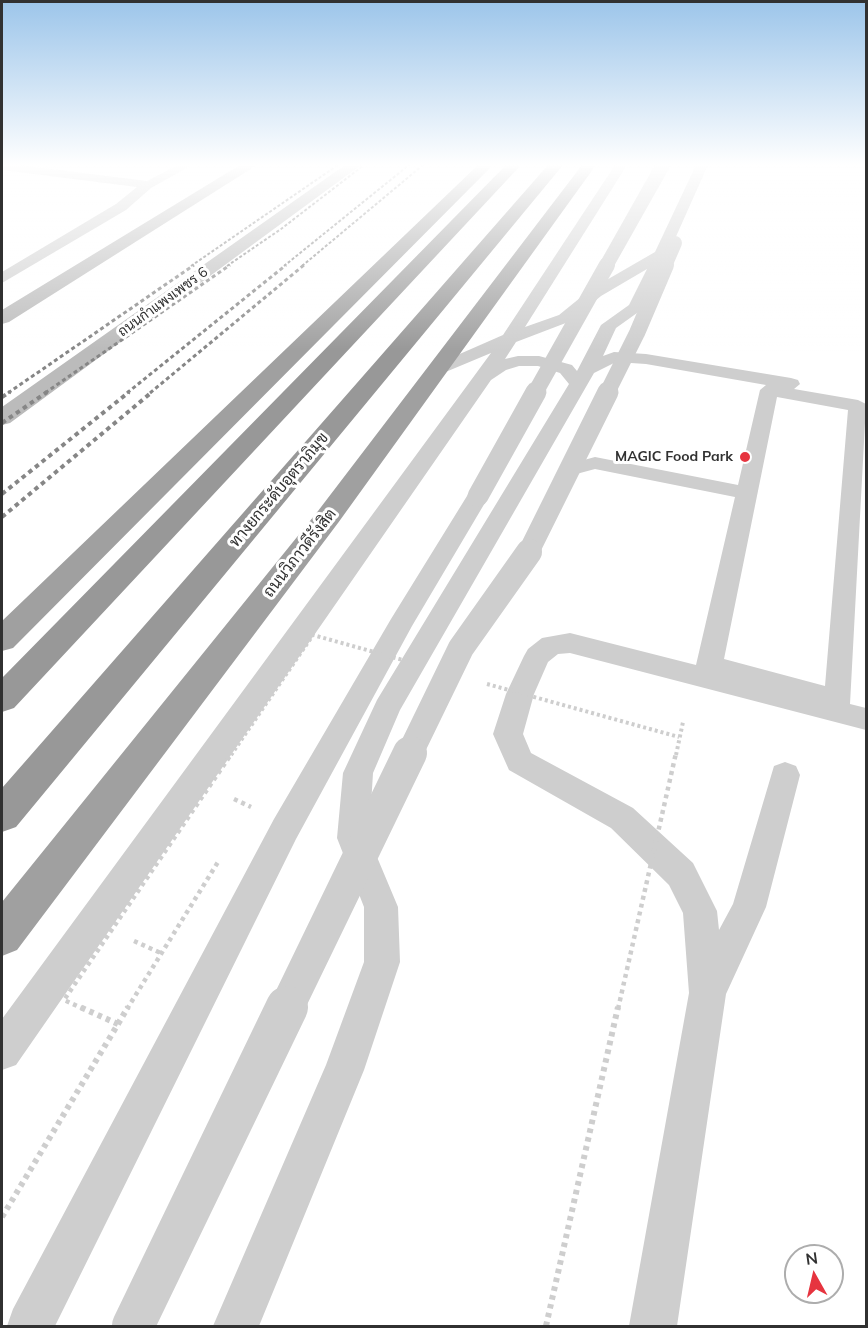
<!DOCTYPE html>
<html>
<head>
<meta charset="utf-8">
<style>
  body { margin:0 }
  #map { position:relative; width:868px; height:1328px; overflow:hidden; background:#fff; font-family:Mulish,sans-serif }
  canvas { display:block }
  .frame { position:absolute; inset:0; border:3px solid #313131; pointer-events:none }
  .north { position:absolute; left:784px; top:1244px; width:60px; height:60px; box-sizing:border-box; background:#fff; border:2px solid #adadad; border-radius:50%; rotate:352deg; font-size:16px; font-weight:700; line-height:24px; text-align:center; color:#313131 }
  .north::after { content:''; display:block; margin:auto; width:21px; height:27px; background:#e6343f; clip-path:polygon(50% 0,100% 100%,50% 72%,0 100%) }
</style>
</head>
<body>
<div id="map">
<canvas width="868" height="1328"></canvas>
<div class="frame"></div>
<div class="north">N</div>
</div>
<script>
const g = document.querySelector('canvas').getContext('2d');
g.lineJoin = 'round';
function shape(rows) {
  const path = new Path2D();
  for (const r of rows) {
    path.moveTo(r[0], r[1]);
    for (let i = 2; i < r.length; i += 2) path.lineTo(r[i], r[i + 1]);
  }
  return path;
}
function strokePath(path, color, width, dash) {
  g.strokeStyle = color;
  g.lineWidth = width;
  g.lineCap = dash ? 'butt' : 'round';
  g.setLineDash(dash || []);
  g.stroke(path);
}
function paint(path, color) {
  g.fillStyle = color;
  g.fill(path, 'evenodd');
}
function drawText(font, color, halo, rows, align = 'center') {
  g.font = font + ' Mulish,Sarabun,sans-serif';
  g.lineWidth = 6;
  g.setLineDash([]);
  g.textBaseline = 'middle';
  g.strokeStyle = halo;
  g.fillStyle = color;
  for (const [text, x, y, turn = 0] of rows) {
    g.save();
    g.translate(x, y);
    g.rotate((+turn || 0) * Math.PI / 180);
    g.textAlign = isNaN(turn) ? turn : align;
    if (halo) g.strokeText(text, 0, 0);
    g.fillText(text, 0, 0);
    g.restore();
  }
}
const pathFar1 = shape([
  [234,799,251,807],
  [134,941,163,954],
  [127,1009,218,862]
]);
const path = shape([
  [118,1024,128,1007]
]);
const service = shape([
  [2,165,19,165,147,181,178,165,192,165,151,188,126,210,2,283,2,272,116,204,137,187,2,170,2,165],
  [615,165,627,165,525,327,559,315,591,289,655,252,696,165,708,165,644,308,616,328,603,356,614,352,646,354,791,378,798,380,800,384,794,389,858,400,866,404,850,704,866,708,866,730,570,653,558,654,548,662,534,694,523,734,531,753,633,808,693,863,717,911,719,930,733,904,774,766,785,762,796,766,800,775,766,907,726,994,677,1326,629,1326,689,993,683,913,669,885,611,828,509,770,493,734,506,694,524,656,528,649,542,638,570,633,696,665,735,497,595,469,569,476,562,474,558,470,562,466,595,457,738,485,760,390,766,385,646,364,616,362,594,373,400,710,373,773,369,838,398,907,400,962,364,1070,259,1326,213,1326,326,1065,364,962,364,907,337,838,343,773,377,700,569,384,560,373,538,366,519,366,506,370,491,380,16,1065,2,1070,2,1019,491,353,436,376,430,375,427,371,430,367,503,335,615,165],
  [647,269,629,305,601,325,577,371,572,365,539,356,518,356,505,359,516,342,571,321,601,296,647,269],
  [777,397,848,410,825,686,724,659,777,397],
  [478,489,486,491,489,496,412,626,296,839,55,1326,7,1326,13,1309,274,819,391,619,467,496,470,491,478,489]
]);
const secondary = shape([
  [240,165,257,165,9,322,2,324,2,310,240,165],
  [345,165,361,165,10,423,2,425,2,407,345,165]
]);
const trunk = shape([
  [478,165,493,165,13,648,2,651,2,621,478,165],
  [582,165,596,165,338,523,17,950,2,956,2,902,318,511,582,165]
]);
const motorway = shape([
  [506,165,521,165,14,708,2,712,2,678,506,165],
  [548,165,563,165,16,827,2,832,2,788,548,165]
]);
const railFar2 = shape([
  [191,266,338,165],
  [227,266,281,229,364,165],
  [284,266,409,165],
  [302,266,423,165]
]);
const railFar1 = shape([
  [8,393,194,265],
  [45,393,230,265],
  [127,393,286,265],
  [150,393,304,265]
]);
const rail = shape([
  [2,397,10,392],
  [2,423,47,392],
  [2,494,129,392],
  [2,517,152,392]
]);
const pathBridgeFar2 = shape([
  [487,684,679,737],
  [231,755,313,635,410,662],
  [676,755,683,722]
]);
const pathBridgeFar1 = shape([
  [84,1009,64,1000,232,753],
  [618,1009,676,753]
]);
const pathBridge = shape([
  [2,1217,118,1024,80,1007],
  [546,1326,618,1007]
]);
const serviceBridgeFar5 = shape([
  [606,266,663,165],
  [665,266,675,243]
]);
const serviceBridgeFar4 = shape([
  [535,393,607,265],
  [607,393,637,333,666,265]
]);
const serviceBridgeFar3 = shape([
  [478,496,536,392],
  [528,553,608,392]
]);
const serviceBridgeFar2 = shape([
  [409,755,461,648,529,552]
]);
const serviceBridgeFar1 = shape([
  [286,1009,410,753]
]);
const serviceBridge = shape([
  [133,1326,287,1007]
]);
const markers = [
  [745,457,6,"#e6343f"]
];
const farStreetnames = [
  ["ถนนกำแพงเพชร 6",163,302,-36]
];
const farPoinames = [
  ["MAGIC Food Park",733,457]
];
const streetNames = [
  ["ทางยกระดับอุตราภิมุข",279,490,-50],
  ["ถนนวิภาวดีรังสิต",300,553,-52]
];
strokePath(pathFar1, '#cecece', 4.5, [4, 4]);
strokePath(path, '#cecece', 6, [4.5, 4.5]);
paint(service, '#cecece');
paint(secondary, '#bbb');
paint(trunk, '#a0a0a0');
paint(motorway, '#989898');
strokePath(railFar2, '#868686', 2, [3, 2]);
strokePath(railFar1, '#868686', 3, [4, 3]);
strokePath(rail, '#868686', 4, [4.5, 4]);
strokePath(pathBridgeFar2, '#cecece', 4, [3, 3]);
strokePath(pathBridgeFar1, '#cecece', 4.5, [4, 4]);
strokePath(pathBridge, '#cecece', 6, [4.5, 4.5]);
strokePath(serviceBridgeFar5, '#cecece', 14);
strokePath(serviceBridgeFar4, '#cecece', 16);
strokePath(serviceBridgeFar3, '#cecece', 21);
strokePath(serviceBridgeFar2, '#cecece', 26);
strokePath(serviceBridgeFar1, '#cecece', 34);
strokePath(serviceBridge, '#cecece', 42);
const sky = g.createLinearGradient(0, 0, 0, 351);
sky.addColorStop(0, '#9cc5ea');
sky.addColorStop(0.47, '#fff');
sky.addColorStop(1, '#ffffff00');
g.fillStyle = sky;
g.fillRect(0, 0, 868, 351);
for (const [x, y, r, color] of markers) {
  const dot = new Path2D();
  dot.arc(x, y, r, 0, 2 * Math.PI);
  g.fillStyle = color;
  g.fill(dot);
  strokePath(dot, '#fff', 2);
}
drawText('14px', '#313131', '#fff', farStreetnames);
drawText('bold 14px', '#313131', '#fff', farPoinames, 'right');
drawText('16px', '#313131', '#fff', streetNames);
</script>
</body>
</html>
